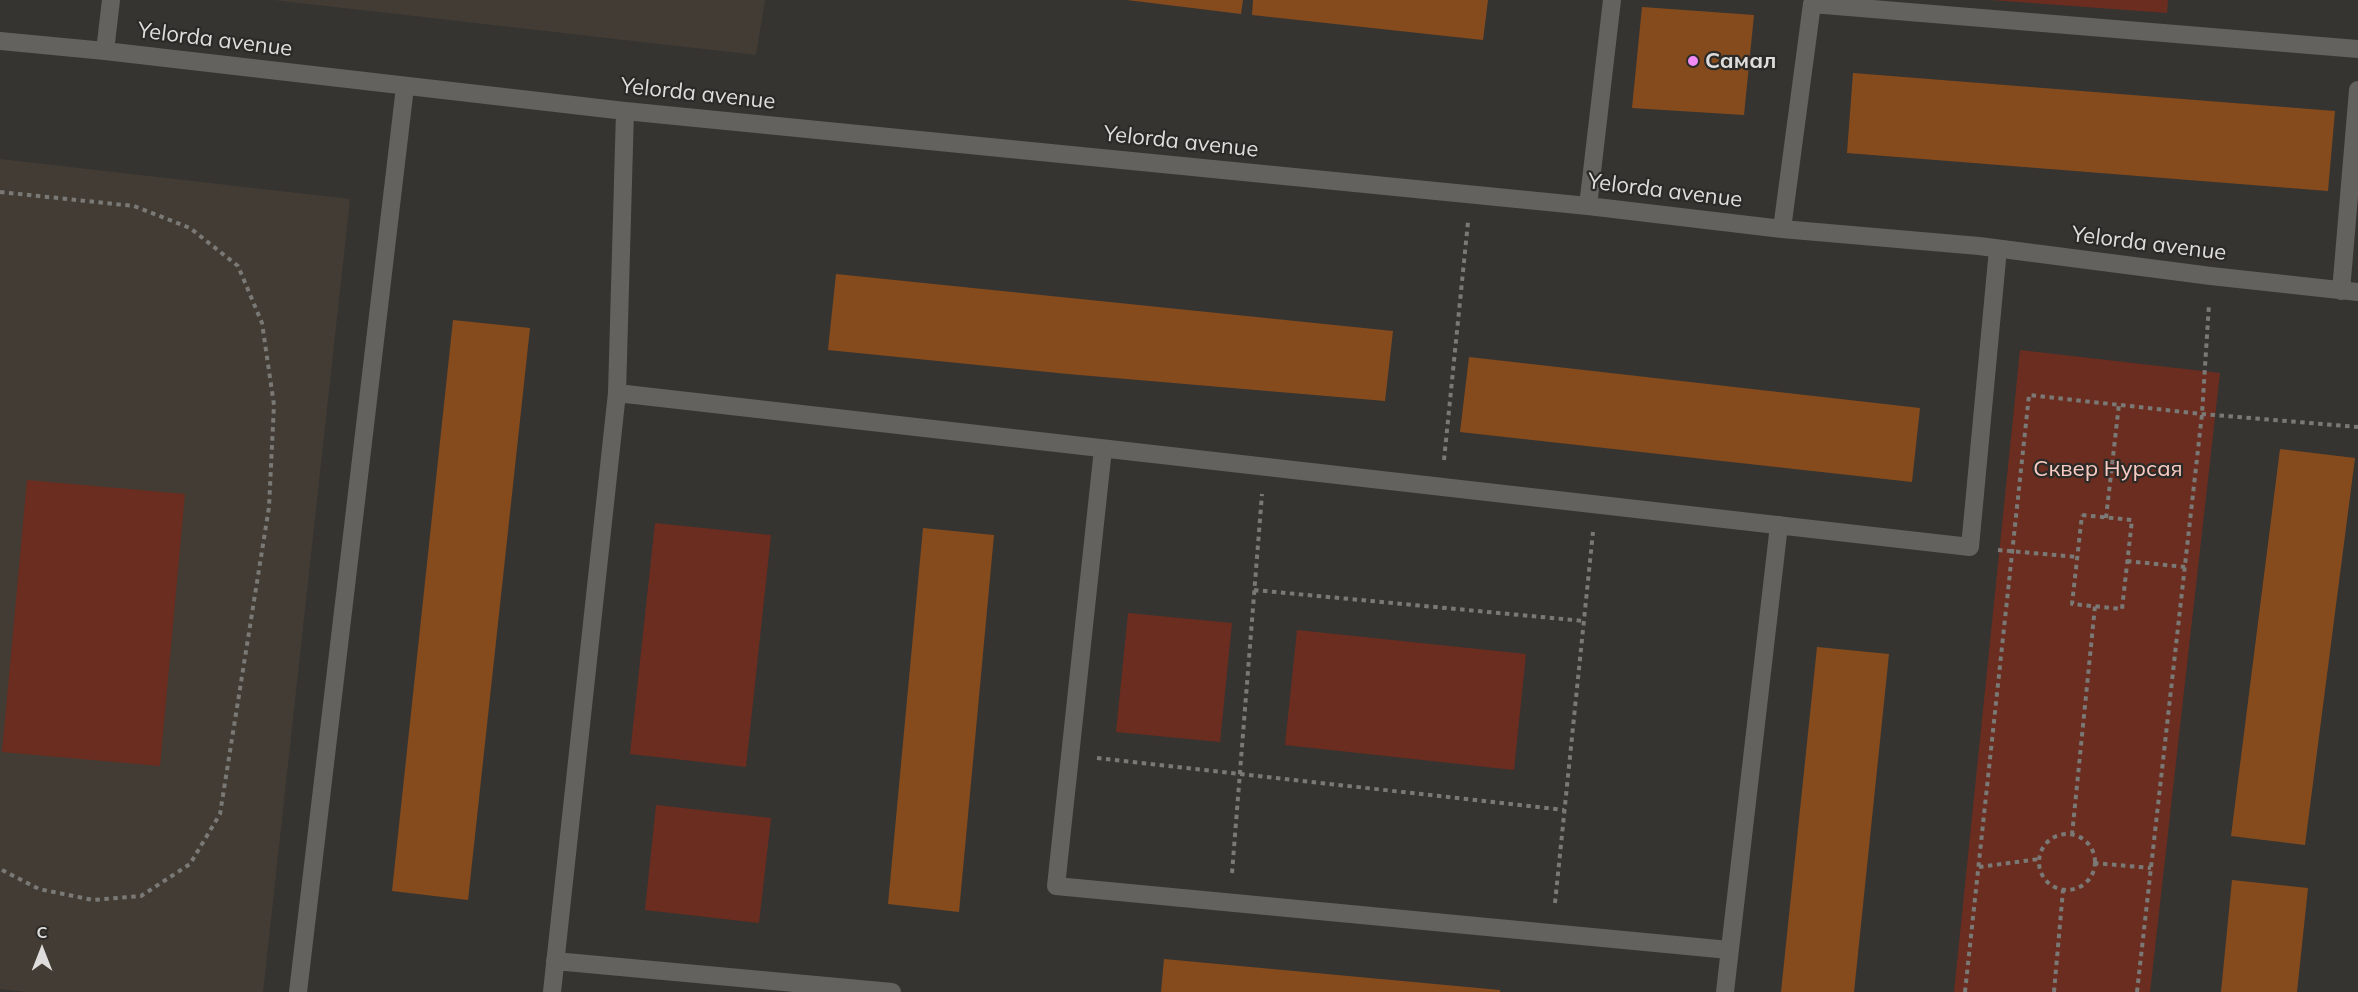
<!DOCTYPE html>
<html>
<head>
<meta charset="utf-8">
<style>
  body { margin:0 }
  #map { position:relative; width:2358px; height:992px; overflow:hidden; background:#363431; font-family:Mulish,sans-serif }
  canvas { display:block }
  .north { position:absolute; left:12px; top:920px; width:60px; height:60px; -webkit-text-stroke:4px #2c2a27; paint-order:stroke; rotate:0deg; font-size:16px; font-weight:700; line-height:24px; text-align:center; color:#dedddb }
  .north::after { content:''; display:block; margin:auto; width:21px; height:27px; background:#dedddb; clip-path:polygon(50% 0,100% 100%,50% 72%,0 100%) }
</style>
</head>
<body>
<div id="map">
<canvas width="2358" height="992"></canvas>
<div class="north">С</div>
</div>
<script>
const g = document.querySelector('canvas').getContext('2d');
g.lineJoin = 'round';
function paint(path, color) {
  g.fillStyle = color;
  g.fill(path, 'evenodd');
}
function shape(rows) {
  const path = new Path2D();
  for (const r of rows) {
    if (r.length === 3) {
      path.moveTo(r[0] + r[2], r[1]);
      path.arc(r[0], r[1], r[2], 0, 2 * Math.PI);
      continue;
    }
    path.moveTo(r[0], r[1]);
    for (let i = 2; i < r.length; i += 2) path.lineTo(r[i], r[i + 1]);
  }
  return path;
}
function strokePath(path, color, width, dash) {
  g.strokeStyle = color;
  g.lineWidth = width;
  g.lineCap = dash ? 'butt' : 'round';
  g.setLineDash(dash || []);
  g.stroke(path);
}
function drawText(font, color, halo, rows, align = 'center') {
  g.font = font + ' Mulish,sans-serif';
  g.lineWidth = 4.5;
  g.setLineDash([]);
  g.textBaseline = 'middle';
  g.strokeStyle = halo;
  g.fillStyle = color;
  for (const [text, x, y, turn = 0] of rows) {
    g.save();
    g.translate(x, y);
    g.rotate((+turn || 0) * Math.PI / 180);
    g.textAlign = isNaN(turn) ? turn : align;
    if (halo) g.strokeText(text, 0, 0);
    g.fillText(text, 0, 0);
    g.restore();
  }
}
const built = shape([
  [274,0,765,0,756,55],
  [0,159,350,199,263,992,27,992,0,989]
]);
const green = shape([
  [1991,0,2168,0,2167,13],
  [2020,350,2220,373,2150,992,1954,992],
  [27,480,185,494,160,766,2,752],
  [655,523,771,535,746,767,630,754],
  [1128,613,1232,623,1220,742,1116,732],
  [1297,630,1526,654,1514,770,1285,745],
  [656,805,771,818,759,923,645,910]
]);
const building = shape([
  [1127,0,1243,0,1241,14],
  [1253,0,1488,0,1483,40,1252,15],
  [1642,7,1754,15,1744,115,1632,108],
  [1853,73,2335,111,2328,191,1847,153],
  [836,274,1393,331,1385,401,1068,374,828,350],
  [453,320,530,328,468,900,392,891],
  [1469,357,1920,408,1912,482,1460,432],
  [2280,449,2355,458,2305,845,2231,836],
  [923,528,994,535,959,912,888,904],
  [1817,647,1889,654,1854,992,1781,992],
  [2232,880,2308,888,2297,992,2221,992],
  [1164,959,1500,990,1500,992,1161,992]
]);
const path = shape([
  [0,192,134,206,190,228,238,266,262,323,274,405,269,507,220,814,190,864,141,896,93,900,39,889,0,869],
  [1444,460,1468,222],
  [2082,515,2132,520,2122,609,2072,604,2082,515],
  [2106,518,2119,404],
  [1998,550,2078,557],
  [2127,561,2185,567],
  [1254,590,1584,621],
  [1097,758,1564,810],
  [2067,862,28],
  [2072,835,2095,606],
  [2094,863,2151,868],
  [1979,867,2039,859],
  [1232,873,1262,494],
  [1555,903,1593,532],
  [1965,992,2029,395,2202,414,2358,427],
  [2054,992,2063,890],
  [2137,992,2202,414,2209,304]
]);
const minor = shape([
  [0,41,105,51,625,111,1588,206,1782,229,1979,246,2211,276,2358,292],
  [105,51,111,0],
  [1588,206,1612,0],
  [1782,229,1812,4,2358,49],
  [2341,291,2358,90],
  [617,393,1970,547,1998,249],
  [1103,449,1056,886,1729,950],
  [555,961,892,992],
  [298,992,405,87],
  [552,992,617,393,625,111],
  [1725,992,1779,525]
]);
const markers = [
  [1693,61,6,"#f08bf5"]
];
const streetNames = [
  ["Yelorda avenue",215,40,7],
  ["Yelorda avenue",698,94,6],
  ["Yelorda avenue",1181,142,6],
  ["Yelorda avenue",1665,191,7],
  ["Yelorda avenue",2149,244,7]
];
const poiNames = [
  ["Самал",1705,61]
];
const parkNames = [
  ["Сквер Нурсая",2108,469]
];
paint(built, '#423c34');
paint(green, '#6b2d20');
paint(building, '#864b1d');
strokePath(path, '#7a7976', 4, [4.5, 4.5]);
strokePath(minor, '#64625f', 18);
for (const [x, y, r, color] of markers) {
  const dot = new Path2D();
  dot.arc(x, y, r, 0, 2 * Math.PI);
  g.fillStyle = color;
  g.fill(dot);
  strokePath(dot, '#2c2a27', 2);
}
drawText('22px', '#dedddb', '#2c2a27', streetNames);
drawText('bold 22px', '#dedddb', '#2c2a27', poiNames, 'left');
drawText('22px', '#f8ccc2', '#2c2a27', parkNames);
</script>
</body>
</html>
